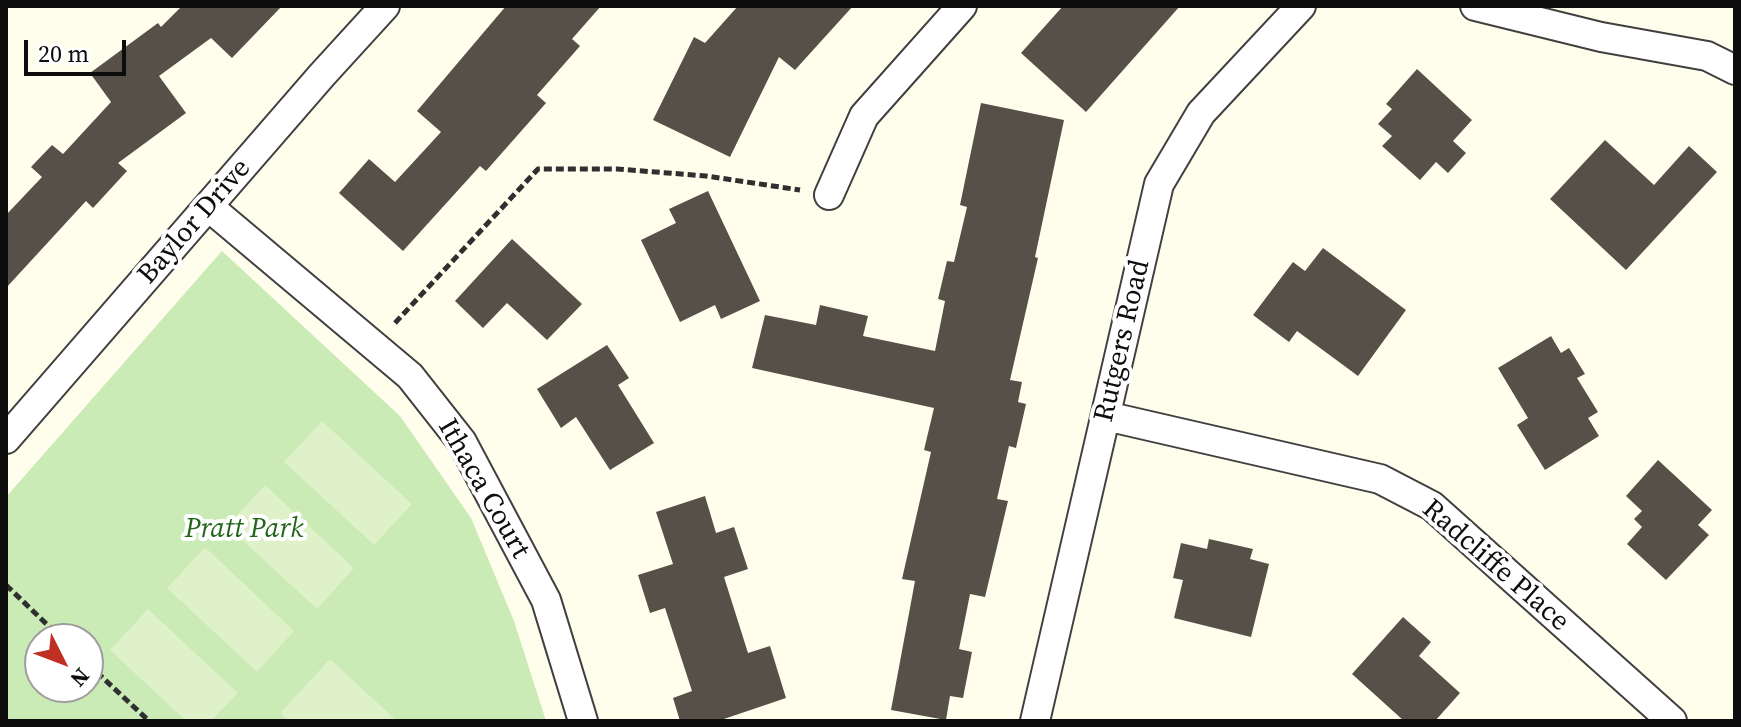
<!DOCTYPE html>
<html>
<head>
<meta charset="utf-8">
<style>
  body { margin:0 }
  #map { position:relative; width:1741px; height:727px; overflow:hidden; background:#fffeed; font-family:"Source Serif 4",serif }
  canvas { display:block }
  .frame { position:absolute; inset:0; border:8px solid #0d0d0d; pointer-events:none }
  .north { position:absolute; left:24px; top:623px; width:80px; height:80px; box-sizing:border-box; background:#fff; border:2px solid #9e9e9e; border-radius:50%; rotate:132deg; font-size:22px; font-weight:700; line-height:32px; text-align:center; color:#0d0d0d }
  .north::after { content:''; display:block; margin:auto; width:28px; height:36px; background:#bf2f23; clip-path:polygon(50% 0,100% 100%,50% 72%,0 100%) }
  .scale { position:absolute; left:24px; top:40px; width:102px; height:36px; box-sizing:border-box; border:4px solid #0d0d0d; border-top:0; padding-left:10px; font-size:24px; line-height:28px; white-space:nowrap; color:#0d0d0d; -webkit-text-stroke:6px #fff; paint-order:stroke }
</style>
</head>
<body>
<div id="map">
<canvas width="1741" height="727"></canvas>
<div class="frame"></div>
<div class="north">N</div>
<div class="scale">20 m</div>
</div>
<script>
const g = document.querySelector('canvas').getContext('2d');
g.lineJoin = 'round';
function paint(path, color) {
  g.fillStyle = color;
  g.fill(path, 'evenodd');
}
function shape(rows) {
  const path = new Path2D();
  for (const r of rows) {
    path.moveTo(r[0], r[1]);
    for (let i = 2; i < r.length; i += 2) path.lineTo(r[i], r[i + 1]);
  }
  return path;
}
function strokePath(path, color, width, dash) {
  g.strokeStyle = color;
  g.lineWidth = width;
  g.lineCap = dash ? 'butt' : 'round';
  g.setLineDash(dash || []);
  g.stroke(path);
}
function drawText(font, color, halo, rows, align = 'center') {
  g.font = font + ' "Source Serif 4",serif';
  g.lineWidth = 8;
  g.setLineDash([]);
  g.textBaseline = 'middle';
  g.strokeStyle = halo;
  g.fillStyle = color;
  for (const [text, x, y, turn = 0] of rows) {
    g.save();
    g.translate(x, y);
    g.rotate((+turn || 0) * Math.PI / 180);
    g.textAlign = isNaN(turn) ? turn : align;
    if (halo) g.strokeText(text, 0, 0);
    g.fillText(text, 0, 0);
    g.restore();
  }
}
const green = shape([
  [222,251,400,416,471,518,514,621,546,721,6,721,6,497],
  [40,639,88,639,88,687,40,687]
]);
const pitch = shape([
  [322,421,412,504,374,545,284,462],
  [265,485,354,568,317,609,227,526],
  [205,547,294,631,257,672,167,588],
  [148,609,238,693,211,721,186,721,110,650],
  [330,659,397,721,288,721,280,713]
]);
const building = shape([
  [182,6,282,6,232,58,211,38,159,76,186,113,118,163,127,171,93,208,86,201,6,288,6,215,42,177,31,167,52,145,63,154,111,102,90,73,158,23,161,27],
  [506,6,601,6,572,39,580,46,537,95,546,103,486,171,480,166,403,251,339,193,369,159,395,182,441,132,417,111],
  [738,6,853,6,795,70,779,57,730,157,653,120,694,37,705,43],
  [1063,6,1180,6,1086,112,1021,53],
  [1417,69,1472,120,1453,141,1466,153,1448,173,1436,162,1420,180,1382,146,1392,136,1378,124,1392,109,1386,104],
  [981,103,1064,120,1035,257,1038,258,1010,380,1022,382,1018,402,1026,404,1016,448,1009,446,997,499,1008,501,985,597,970,594,959,649,972,652,963,698,950,696,946,720,891,710,915,581,902,579,931,452,924,450,934,408,752,368,765,315,816,325,820,305,868,316,863,336,935,351,945,301,938,299,947,261,954,262,967,207,960,205],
  [1605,140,1654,185,1689,146,1717,172,1626,270,1550,199],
  [708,191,760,301,721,319,715,305,680,322,641,240,676,223,669,209],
  [512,239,582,304,547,340,507,303,483,328,455,301],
  [1323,248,1406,310,1358,376,1297,331,1289,342,1253,315,1293,262,1305,271],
  [1551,336,1561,353,1569,348,1585,374,1577,378,1598,412,1588,418,1599,436,1545,470,1517,425,1528,418,1498,368],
  [607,345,629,378,618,385,654,443,610,470,576,417,561,428,537,389],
  [1658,460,1712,510,1698,525,1709,535,1666,580,1627,544,1642,527,1634,519,1642,511,1626,496],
  [705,496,716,533,734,527,748,569,724,577,748,653,770,646,786,698,718,721,680,721,673,698,692,691,665,608,650,613,638,575,673,564,656,512],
  [1209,539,1253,549,1250,559,1269,564,1251,637,1174,618,1183,580,1173,578,1181,543,1207,549],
  [1403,617,1431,642,1419,656,1460,693,1435,721,1404,721,1352,674]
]);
const path = shape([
  [395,323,538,169,617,169,706,176,800,190],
  [6,585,62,639],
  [88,664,149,721]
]);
const minor = shape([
  [1475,6,1601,37,1707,56,1735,70],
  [829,195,864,116,962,6],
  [209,207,410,376,462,442,546,600,583,721],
  [1106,416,1380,479,1432,506,1672,721],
  [6,439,322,75,385,6],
  [1035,721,1159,184,1201,113,1301,6]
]);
const streetNames = [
  ["Baylor Drive",195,222,-49],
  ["Rutgers Road",1123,341,-77],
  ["Ithaca Court",483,489,60],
  ["Radcliffe Place",1495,566,41]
];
const parkNames = [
  ["Pratt Park",244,530]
];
paint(green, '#caeab6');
paint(pitch, '#def1c8');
paint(building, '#565049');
strokePath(minor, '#404040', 32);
strokePath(path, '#2f2f2f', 5, [8, 4]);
strokePath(minor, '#fff', 28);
drawText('28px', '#0d0d0d', '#fff', streetNames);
drawText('italic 28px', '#22661c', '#fff', parkNames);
</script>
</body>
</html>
